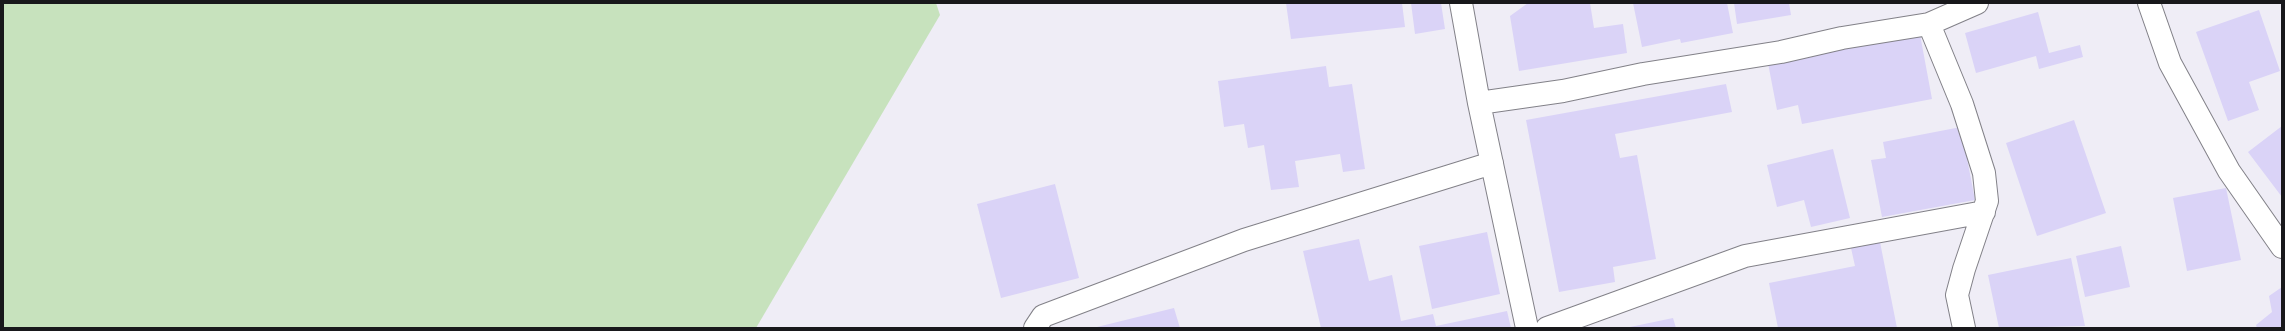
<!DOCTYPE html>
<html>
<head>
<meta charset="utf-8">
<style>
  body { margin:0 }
  #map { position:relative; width:2285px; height:331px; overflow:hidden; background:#efedf6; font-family:Barlow,sans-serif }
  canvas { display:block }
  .frame { position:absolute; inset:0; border:4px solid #18181b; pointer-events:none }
</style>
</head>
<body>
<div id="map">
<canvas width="2285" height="331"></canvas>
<div class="frame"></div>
</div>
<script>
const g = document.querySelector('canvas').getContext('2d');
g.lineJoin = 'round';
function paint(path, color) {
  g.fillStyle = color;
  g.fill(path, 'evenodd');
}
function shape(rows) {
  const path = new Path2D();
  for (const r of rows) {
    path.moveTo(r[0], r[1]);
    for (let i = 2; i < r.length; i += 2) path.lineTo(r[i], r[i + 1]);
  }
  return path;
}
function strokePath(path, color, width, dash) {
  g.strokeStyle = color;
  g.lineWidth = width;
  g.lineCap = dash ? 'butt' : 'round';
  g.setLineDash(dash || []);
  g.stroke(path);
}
const green = shape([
  [3,3,936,3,940,15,756,328,3,328]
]);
const building = shape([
  [1286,3,1402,3,1405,27,1291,39],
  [1411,3,1441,3,1445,29,1415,34],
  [1528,3,1590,3,1594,28,1623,24,1627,53,1519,71,1510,16],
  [1633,3,1727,3,1733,33,1681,43,1680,39,1642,47],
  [1734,3,1789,3,1791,15,1737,24],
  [2259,10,2280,71,2249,82,2259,110,2228,121,2196,32],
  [2038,12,2049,53,2080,45,2083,57,2039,69,2036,56,1976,73,1965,33],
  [1919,29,1932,99,1802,124,1798,105,1777,110,1767,58],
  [1326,66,1329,87,1352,84,1365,169,1343,172,1340,154,1295,161,1299,187,1271,190,1264,145,1248,148,1244,124,1224,127,1218,81],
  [1726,84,1732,112,1615,134,1620,158,1637,155,1656,259,1613,267,1615,282,1559,292,1526,120],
  [2074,120,2106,213,2037,236,2006,143],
  [2282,126,2282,197,2248,152],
  [1961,127,1975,200,1882,217,1871,160,1886,158,1883,142],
  [1833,149,1850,218,1811,227,1804,200,1777,207,1767,165],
  [1055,184,1079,278,1001,298,977,204],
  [2226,188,2241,260,2187,271,2173,198],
  [1487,232,1500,294,1432,309,1419,246],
  [1878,232,1897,328,1778,328,1769,283,1855,266,1849,239],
  [1359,239,1369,281,1392,275,1401,321,1433,314,1436,326,1507,311,1511,328,1321,328,1303,251],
  [2121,246,2130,287,2085,297,2076,256],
  [2071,258,2085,326,1999,328,1988,275],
  [2282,287,2282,328,2257,328,2256,325,2272,312,2269,296],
  [1174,308,1180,328,1097,328,1097,327],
  [1673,318,1676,328,1630,328,1630,327]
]);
const minor = shape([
  [1461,3,1479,103,1527,328],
  [2149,3,2170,63,2229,171,2282,247],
  [1929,24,1962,104,1984,173,1987,201,1964,269,1957,295,1964,328],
  [1479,103,1563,91,1643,74,1781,52,1842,38,1929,24,1977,3],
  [1035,328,1043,316,1244,240,1492,163],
  [1547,328,1745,256,1984,212]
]);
paint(green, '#c7e2bd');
paint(building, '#dad3f7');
strokePath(minor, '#828188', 24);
strokePath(minor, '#fff', 22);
</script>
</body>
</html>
